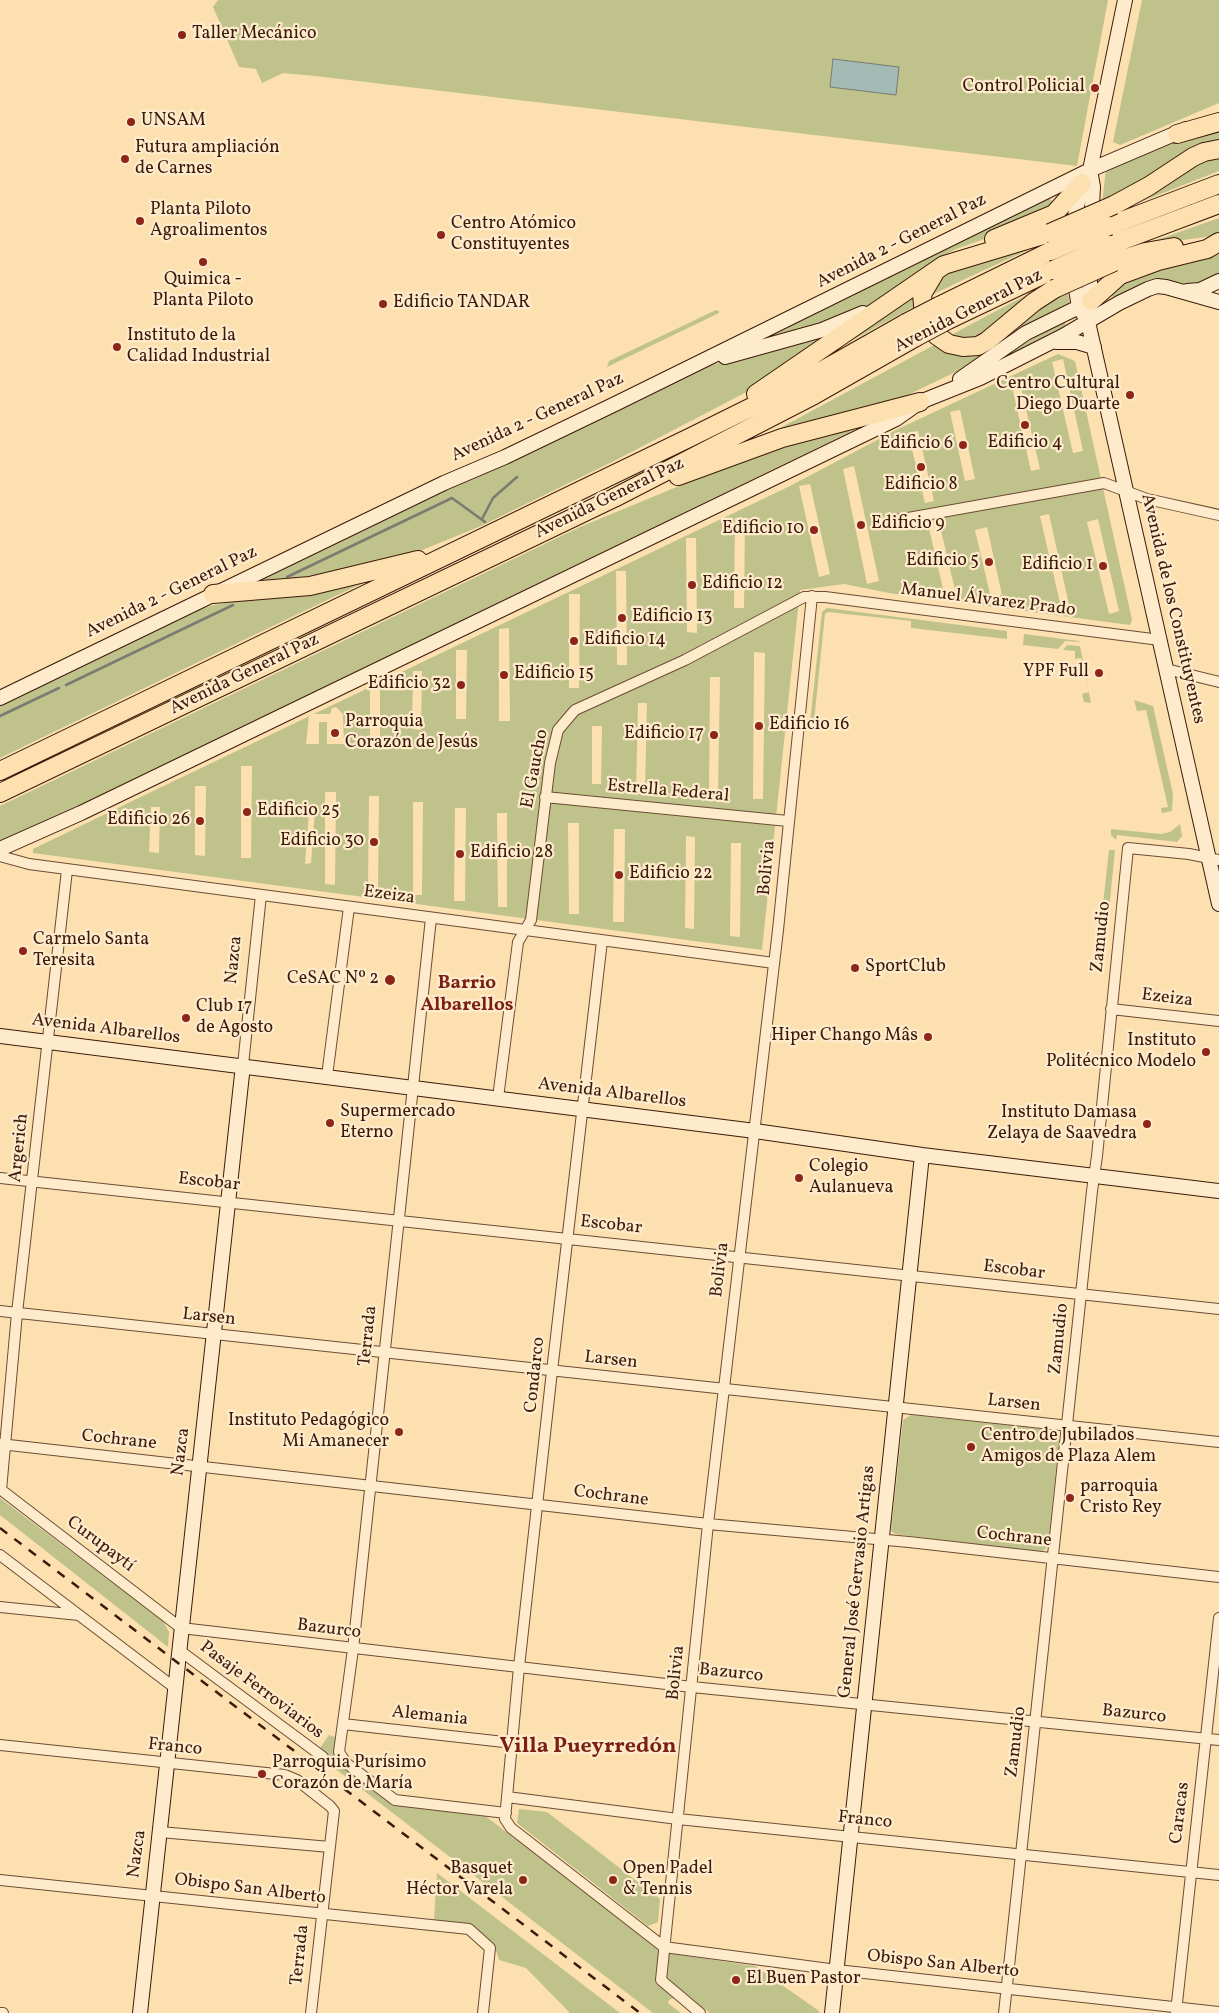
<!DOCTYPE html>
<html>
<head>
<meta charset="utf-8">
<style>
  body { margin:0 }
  canvas { display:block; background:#fde0b0 }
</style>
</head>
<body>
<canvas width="1219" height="2013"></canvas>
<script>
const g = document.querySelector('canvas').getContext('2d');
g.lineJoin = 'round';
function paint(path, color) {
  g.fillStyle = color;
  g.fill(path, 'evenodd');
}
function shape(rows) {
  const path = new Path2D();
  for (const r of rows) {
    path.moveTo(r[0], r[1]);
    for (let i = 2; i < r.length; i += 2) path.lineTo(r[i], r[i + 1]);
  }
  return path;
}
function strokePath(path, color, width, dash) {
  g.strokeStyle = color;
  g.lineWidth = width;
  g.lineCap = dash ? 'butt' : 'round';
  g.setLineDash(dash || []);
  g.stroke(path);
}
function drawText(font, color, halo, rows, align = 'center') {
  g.font = font + ' Vollkorn,serif';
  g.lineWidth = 4.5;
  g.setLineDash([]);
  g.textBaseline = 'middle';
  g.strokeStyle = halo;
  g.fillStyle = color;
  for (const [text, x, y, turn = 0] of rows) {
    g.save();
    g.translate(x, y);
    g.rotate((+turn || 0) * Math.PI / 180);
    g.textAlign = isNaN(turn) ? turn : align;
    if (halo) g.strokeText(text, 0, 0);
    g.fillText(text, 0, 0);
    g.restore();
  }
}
const green = shape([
  [218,0,1108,0,1077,166,315,76,283,73,262,83,256,69,239,67,213,7],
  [1142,0,1219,0,1219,103,1120,145,1113,142],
  [1219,125,1219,145,1102,204,1106,169,1192,133],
  [1219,154,1219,171,1112,213,1198,160],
  [1047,196,1058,207,1013,229,956,249,939,258,878,302,855,313,760,344,758,340],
  [1219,218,1219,235,1148,245,1114,255],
  [1052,239,967,278,928,297,938,275],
  [1219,250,1219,275,1201,285,1191,285,1156,278,1118,297,1110,296,1105,292,1108,287],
  [1051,282,974,342,947,337],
  [913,287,915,306,822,357],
  [1067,290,1070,305,968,366,889,404,767,435,936,344,956,352,1023,319],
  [716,310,719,311,719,313,607,367,609,361],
  [1064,322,1067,327,993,365,996,359],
  [846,327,760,385,618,459,481,526,410,555,311,579,247,585,692,370,788,345],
  [1058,354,1075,361,1132,620,1130,625,889,593,844,584,800,590,762,950,33,853,33,849,126,804,790,486,898,429],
  [1063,359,1083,451,1073,453,1052,362],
  [1019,379,1040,469,1031,471,1011,382],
  [960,410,975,479,965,481,950,412],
  [918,431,934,501,925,503,908,433],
  [854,466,879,581,867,584,843,469],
  [810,484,830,574,819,577,799,486],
  [1049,514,1069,605,1061,607,1040,516],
  [735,518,745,518,744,608,734,608],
  [1098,519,1119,611,1109,614,1087,522],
  [939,522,955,590,944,593,928,524],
  [987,527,1002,595,991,598,975,530],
  [686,538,696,538,697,633,687,632],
  [616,571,626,571,627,665,617,665],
  [569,594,580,594,579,688,569,688],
  [509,628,510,721,499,721,499,629],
  [456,650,467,650,466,719,456,719],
  [754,652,765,653,763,799,753,799],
  [413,671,422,671,421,730,412,729],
  [710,677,720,677,718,794,709,793],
  [370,690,380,690,380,737,370,736],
  [638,703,647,703,645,791,636,790],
  [336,707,343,714,344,744,327,744,327,722,319,722,319,744,306,744,309,716,314,714,330,714,332,708],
  [592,726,602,726,601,784,592,784],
  [241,766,252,766,251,858,241,858],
  [195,786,206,786,205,856,195,855],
  [325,792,336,792,335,885,325,884],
  [369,796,379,796,378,888,368,888],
  [413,802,423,802,422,895,413,895],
  [151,807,160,807,159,853,149,852],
  [455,808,466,808,465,901,454,901],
  [315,810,311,863,305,864,309,811],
  [497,813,507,813,507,907,498,907],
  [568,823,579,823,579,914,569,914],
  [614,829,625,829,624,922,613,922],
  [686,836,695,837,694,929,685,928],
  [731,843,741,843,740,937,730,936],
  [853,428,854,430,30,830,0,841,0,806,580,527,749,457,796,442],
  [365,582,250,637,0,758,0,705,197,610,214,605],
  [827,608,1007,631,1007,639,911,628,911,621,828,612,825,614,814,722,810,722,822,612],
  [1024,634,1079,641,1080,642,1065,641,1058,649,1023,645],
  [1067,645,1080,646,1091,703,1084,702,1082,694,1089,692,1081,658,1075,659,1075,651,1063,650],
  [1134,700,1153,706,1173,794,1172,811,1162,813,1161,808,1168,807,1146,710,1137,711],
  [1180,824,1182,836,1177,842,1117,835,1116,840,1111,835,1111,829,1161,834,1170,832],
  [1109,850,1115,850,1104,960,1097,959],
  [911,1415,1052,1430,1056,1433,1059,1441,1048,1546,1044,1550,1040,1552,895,1534,891,1531,903,1420],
  [0,1498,163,1621,169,1632,168,1647,0,1515],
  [329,1735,335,1737,334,1760,395,1805,484,1815,654,1944,660,1953,659,1985,674,1998,669,2000,668,2003,681,2013,653,2013,316,1754],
  [519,1809,547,1812,660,1899,658,1922,648,1926,517,1823],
  [437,1873,620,2013,570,2013,526,1968,499,1960,495,1947,477,1930,468,1926,434,1919],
  [667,1953,755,1966,819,2011,819,2013,710,2013,670,1984,666,1977]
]);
const water = shape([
  [833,59,899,67,896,95,830,87,833,59]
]);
const stream = shape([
  [482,519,493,498,517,477],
  [287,577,452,498,485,522],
  [66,685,233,605],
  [0,716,59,688]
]);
const street = shape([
  [897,520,1104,483,1147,499,1219,515],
  [1166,669,1219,682],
  [545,797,788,821],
  [0,856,29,864,774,963],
  [431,918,353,1649,339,1752,346,1763,395,1800,506,1813],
  [602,941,552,1371,519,1667,505,1819,511,1828,664,1947],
  [1111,1009,1219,1021],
  [243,1065,261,895],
  [327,1076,349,907],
  [498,1098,518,942,531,920,550,763,558,730,575,710,685,660,804,597,825,597,1160,640],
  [0,1178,1219,1309],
  [0,1311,1219,1442],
  [0,1444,708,1524,909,1542,1219,1577],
  [0,1489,181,1628,692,1687,1219,1740],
  [1,1490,17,1313,67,870],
  [0,1555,175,1688],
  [0,1607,79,1615],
  [179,1650,323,1757],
  [343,1724,513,1743],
  [0,1745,285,1775,297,1780,330,1806,334,1811,311,2013],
  [507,1797,678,1819,1219,1875],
  [160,1832,330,1847],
  [0,1880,469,1929,490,1948,483,2013],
  [664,1947,837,1970,1219,2012],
  [1176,2012,1219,1618],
  [0,2013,3,2013],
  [700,2013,661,1980,708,1524,778,930,812,596],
  [1004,2013,1092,1191,1097,1156,1128,848,1189,854,1219,860]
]);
const secondary = shape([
  [1090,170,1093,187,1092,205],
  [1075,216,1082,183,1090,170,1125,0],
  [1075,284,1079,307,1088,322,1219,904],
  [1187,291,1200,290,1219,281],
  [1090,306,1090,275],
  [1056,342,1077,342,1094,347],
  [725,357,822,330,863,313],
  [960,379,1026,333,1087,303],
  [0,698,444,483,505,457,613,405,1090,170,1186,129],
  [0,849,81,813,896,419,920,402,980,378,1063,336,1119,303,1148,289,1157,286,1166,287,1219,302],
  [0,1036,755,1131,922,1155,1219,1191],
  [140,2013,243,1065],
  [832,2013,922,1155]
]);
const highway = shape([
  [1177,134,1219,122],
  [1114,205,1149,186,1193,157,1204,152,1219,149],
  [1109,226,1219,184],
  [994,239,1054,214,1082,183],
  [1110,245,1219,204],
  [1114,262,1145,252,1174,247],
  [934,274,922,294,924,316,936,335,949,344,963,347,978,346,987,341,1034,302,1054,289],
  [1091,301,1120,275,1158,261,1207,249,1219,242],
  [939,306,1051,251],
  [946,321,1053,270],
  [756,394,944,265,1050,233],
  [678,476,782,438,920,402],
  [213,594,310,586,418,560],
  [0,771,691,437,800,383,906,323],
  [0,793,614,498,814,395,916,337]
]);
const rail = shape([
  [0,1528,640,2013]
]);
const highwayBridge = shape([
  [1050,233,1114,205],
  [1051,251,1109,226],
  [1053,270,1110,245],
  [1054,289,1114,262],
  [906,323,939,306],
  [916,337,946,321]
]);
const markers = [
  [182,35,5,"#8f2418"],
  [1095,88,5,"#8f2418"],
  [131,122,5,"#8f2418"],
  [125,159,5,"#8f2418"],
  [140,221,5,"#8f2418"],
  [441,235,5,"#8f2418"],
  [203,262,5,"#8f2418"],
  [383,304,5,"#8f2418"],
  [117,347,5,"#8f2418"],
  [1130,395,5,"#8f2418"],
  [1025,425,5,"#8f2418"],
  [963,445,5,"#8f2418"],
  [921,467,5,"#8f2418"],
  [861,525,5,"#8f2418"],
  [814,530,5,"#8f2418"],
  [989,562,5,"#8f2418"],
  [1103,566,5,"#8f2418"],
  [692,585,5,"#8f2418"],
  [622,618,5,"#8f2418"],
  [574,641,5,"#8f2418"],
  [1099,673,5,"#8f2418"],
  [504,675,5,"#8f2418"],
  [461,685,5,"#8f2418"],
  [759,726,5,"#8f2418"],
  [335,733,5,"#8f2418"],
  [714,735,5,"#8f2418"],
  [247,812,5,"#8f2418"],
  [200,821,5,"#8f2418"],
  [374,842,5,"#8f2418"],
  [460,854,5,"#8f2418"],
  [619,875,5,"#8f2418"],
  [23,951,5,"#8f2418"],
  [855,968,5,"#8f2418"],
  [390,980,6,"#8f2418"],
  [186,1018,5,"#8f2418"],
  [928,1037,5,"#8f2418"],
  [1206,1052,5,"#8f2418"],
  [330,1123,5,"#8f2418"],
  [1147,1124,5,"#8f2418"],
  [799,1178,5,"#8f2418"],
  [399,1432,5,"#8f2418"],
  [971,1447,5,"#8f2418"],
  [1070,1498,5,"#8f2418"],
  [262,1774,5,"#8f2418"],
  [523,1880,5,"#8f2418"],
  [613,1880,5,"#8f2418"],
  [736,1980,5,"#8f2418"]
];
const poiNames = [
  ["Taller Mecánico",192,35],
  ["Control Policial",1085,88,"right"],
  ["UNSAM",141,122],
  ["Futura ampliación",135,149],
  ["de Carnes",135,170],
  ["Planta Piloto",150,211],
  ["Agroalimentos",150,232],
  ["Centro Atómico",451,225],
  ["Constituyentes",451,246],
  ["Quimica -",203,281,"center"],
  ["Planta Piloto",203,302,"center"],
  ["Edificio TANDAR",393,304],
  ["Instituto de la",127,337],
  ["Calidad Industrial",127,358],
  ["Centro Cultural",1120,385,"right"],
  ["Diego Duarte",1120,406,"right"],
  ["Edificio 4",1025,444,"center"],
  ["Edificio 6",953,445,"right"],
  ["Edificio 8",921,486,"center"],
  ["Edificio 9",871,525],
  ["Edificio 10",804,530,"right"],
  ["Edificio 5",979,562,"right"],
  ["Edificio 1",1093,566,"right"],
  ["Edificio 12",702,585],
  ["Edificio 13",632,618],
  ["Edificio 14",584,641],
  ["YPF Full",1089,673,"right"],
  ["Edificio 15",514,675],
  ["Edificio 32",451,685,"right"],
  ["Parroquia",345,723],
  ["Corazón de Jesús",345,744],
  ["Edificio 16",769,726],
  ["Edificio 17",704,735,"right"],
  ["Edificio 25",257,812],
  ["Edificio 26",190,821,"right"],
  ["Edificio 30",364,842,"right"],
  ["Edificio 28",470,854],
  ["Edificio 22",629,875],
  ["Carmelo Santa",33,941],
  ["Teresita",33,962],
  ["SportClub",865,968],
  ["CeSAC Nº 2",379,980,"right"],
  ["Club 17",196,1008],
  ["de Agosto",196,1029],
  ["Hiper Chango Mâs",918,1037,"right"],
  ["Instituto",1196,1042,"right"],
  ["Politécnico Modelo",1196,1063,"right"],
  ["Supermercado",340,1113],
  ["Eterno",340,1134],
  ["Instituto Damasa",1137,1114,"right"],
  ["Zelaya de Saavedra",1137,1135,"right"],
  ["Colegio",809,1168],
  ["Aulanueva",809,1189],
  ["Instituto Pedagógico",389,1422,"right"],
  ["Mi Amanecer",389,1443,"right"],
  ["Centro de Jubilados",981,1437],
  ["Amigos de Plaza Alem",981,1458],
  ["parroquia",1080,1488],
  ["Cristo Rey",1080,1509],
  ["Parroquia Purísimo",272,1764],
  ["Corazón de María",272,1785],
  ["Basquet",513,1870,"right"],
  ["Héctor Varela",513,1891,"right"],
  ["Open Padel",623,1870],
  ["& Tennis",623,1891],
  ["El Buen Pastor",746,1980]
];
const streetNames = [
  ["Avenida 2 - General Paz",902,242,-27],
  ["Avenida General Paz",969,312,-27],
  ["Avenida 2 - General Paz",538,418,-25],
  ["Avenida General Paz",610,499,-26],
  ["Avenida 2 - General Paz",172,593,-26],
  ["Manuel Álvarez Prado",988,601,7],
  ["Avenida de los Constituyentes",1172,609,77],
  ["Avenida General Paz",245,675,-26],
  ["El Gaucho",536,769,-79],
  ["Estrella Federal",668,792,5],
  ["Bolivia",768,868,-85],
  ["Ezeiza",389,896,8],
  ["Zamudio",1102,937,-84],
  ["Nazca",235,960,-84],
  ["Ezeiza",1167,999,7],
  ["Avenida Albarellos",106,1030,7],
  ["Avenida Albarellos",612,1094,7],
  ["Argerich",20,1148,-84],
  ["Escobar",209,1183,6],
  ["Escobar",611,1226,6],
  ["Bolivia",721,1270,-83],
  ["Escobar",1014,1271,7],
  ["Larsen",209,1318,6],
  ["Terrada",369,1336,-84],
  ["Zamudio",1060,1339,-84],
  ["Larsen",611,1361,6],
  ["Condarco",536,1375,-84],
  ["Larsen",1014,1404,6],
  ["Cochrane",119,1441,6],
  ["Nazca",182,1452,-83],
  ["Cochrane",611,1497,7],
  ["Cochrane",1014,1538,6],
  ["Curupaytí",100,1545,37],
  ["General José Gervasio Artigas",858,1582,-84],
  ["Bazurco",329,1630,7],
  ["Bolivia",677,1673,-84],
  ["Bazurco",731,1674,6],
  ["Pasaje Ferroviarios",261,1691,37],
  ["Bazurco",1134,1715,6],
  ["Alemania",430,1717,6],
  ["Zamudio",1017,1742,-83],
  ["Franco",175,1748,6],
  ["Caracas",1181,1813,-83],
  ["Franco",865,1821,6],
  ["Nazca",138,1854,-82],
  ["Obispo San Alberto",250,1890,7],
  ["Terrada",301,1955,-84],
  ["Obispo San Alberto",943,1965,6]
];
const neighbourhoodNames = [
  ["Barrio",467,985],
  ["Albarellos",467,1007]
];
const districtNames = [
  ["Villa Pueyrredón",588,1748]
];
paint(green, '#c0c28b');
paint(water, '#a3bbb5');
strokePath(water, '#7a7b71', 1);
strokePath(stream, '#7a7b71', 2.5);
strokePath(street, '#6c4c34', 12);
strokePath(secondary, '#3c1a0b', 16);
strokePath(highway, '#3c1a0b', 20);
strokePath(street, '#feebcc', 10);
strokePath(secondary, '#feebcc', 14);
strokePath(highway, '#fde0b0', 18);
strokePath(rail, '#3c1a0b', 2.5, [9, 9]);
strokePath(highwayBridge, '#3c1a0b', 20, []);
strokePath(highwayBridge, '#fde0b0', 18);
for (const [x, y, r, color] of markers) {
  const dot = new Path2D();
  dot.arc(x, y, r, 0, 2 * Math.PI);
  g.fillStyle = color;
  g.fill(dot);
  strokePath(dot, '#feebcc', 2);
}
drawText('18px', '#3c1a0b', '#feebcc', poiNames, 'left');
drawText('18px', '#3c1a0b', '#feebcc', streetNames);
drawText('bold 19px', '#7a1f14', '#feebcc', neighbourhoodNames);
drawText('bold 22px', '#7a1f14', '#feebcc', districtNames);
</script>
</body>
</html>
